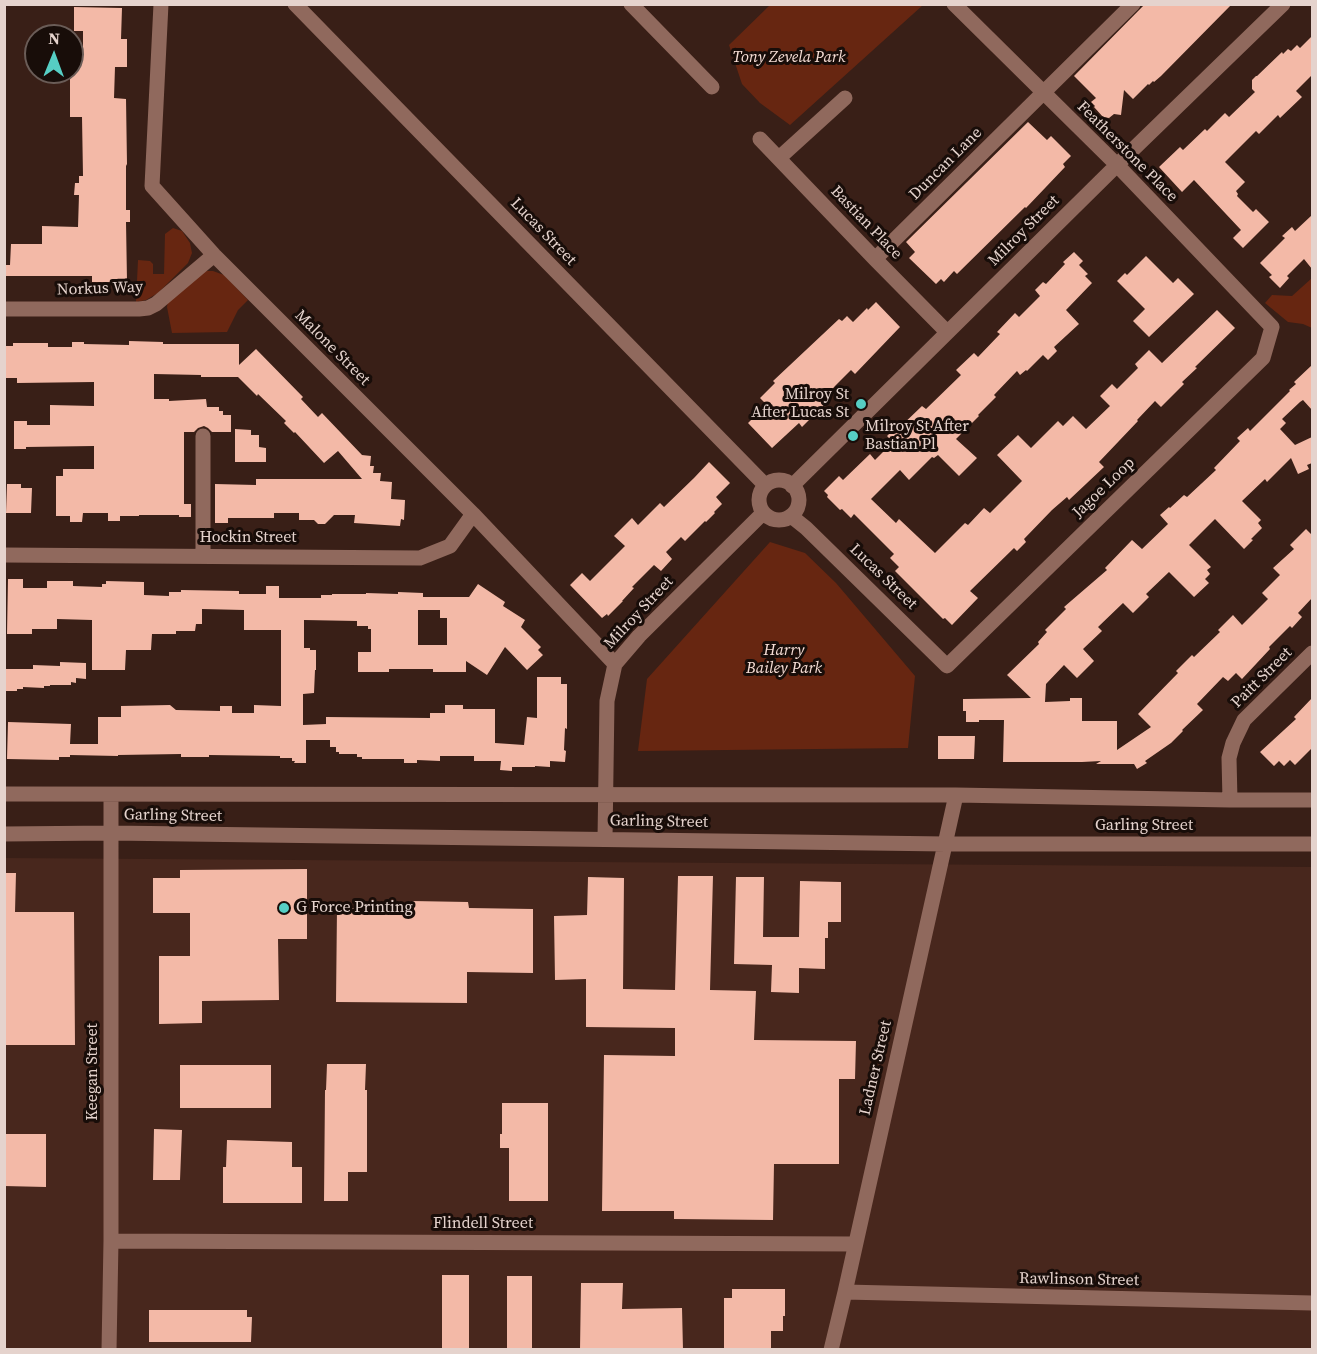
<!DOCTYPE html>
<html>
<head>
<meta charset="utf-8">
<style>
  body { margin:0 }
  #map { position:relative; width:1317px; height:1354px; overflow:hidden; background:#391f17; font-family:"Source Serif 4",serif }
  canvas { display:block }
  .frame { position:absolute; inset:0; border:6px solid #e5d3cd; pointer-events:none }
  .north { position:absolute; left:24px; top:24px; width:60px; height:60px; box-sizing:border-box; background:#180d09; border:2px solid #6a5c57; border-radius:50%; rotate:1deg; font-size:16px; font-weight:700; line-height:24px; text-align:center; color:#e5d3cd }
  .north::after { content:''; display:block; margin:auto; width:21px; height:27px; background:#56cec4; clip-path:polygon(50% 0,100% 100%,50% 72%,0 100%) }
</style>
</head>
<body>
<div id="map">
<canvas width="1317" height="1354"></canvas>
<div class="frame"></div>
<div class="north">N</div>
</div>
<script>
const g = document.querySelector('canvas').getContext('2d');
g.lineJoin = 'round';
function paint(path, color) {
  g.fillStyle = color;
  g.fill(path, 'evenodd');
}
function shape(rows) {
  const path = new Path2D();
  for (const r of rows) {
    if (r.length === 3) {
      path.moveTo(r[0] + r[2], r[1]);
      path.arc(r[0], r[1], r[2], 0, 2 * Math.PI);
      continue;
    }
    path.moveTo(r[0], r[1]);
    for (let i = 2; i < r.length; i += 2) path.lineTo(r[i], r[i + 1]);
  }
  return path;
}
function strokePath(path, color, width, dash) {
  g.strokeStyle = color;
  g.lineWidth = width;
  g.lineCap = dash ? 'butt' : 'round';
  g.setLineDash(dash || []);
  g.stroke(path);
}
function drawText(font, color, halo, rows, align = 'center') {
  g.font = font + ' "Source Serif 4",serif';
  g.lineWidth = 6;
  g.setLineDash([]);
  g.textBaseline = 'middle';
  g.strokeStyle = halo;
  g.fillStyle = color;
  for (const [text, x, y, turn = 0] of rows) {
    g.save();
    g.translate(x, y);
    g.rotate((+turn || 0) * Math.PI / 180);
    g.textAlign = isNaN(turn) ? turn : align;
    if (halo) g.strokeText(text, 0, 0);
    g.fillText(text, 0, 0);
    g.restore();
  }
}
const built = shape([
  [5,858,1312,867,1312,1349,5,1350]
]);
const green = shape([
  [770,5,770,4,923,5,790,125,760,103,742,84,729,45],
  [173,228,182,231,190,243,192,253,188,263,158,293,146,300,136,302,138,260,150,261,153,264,153,274,164,274,165,234],
  [207,271,213,271,224,275,248,300,238,310,227,332,172,333,167,307,168,301,201,273],
  [1312,278,1312,328,1303,324,1288,322,1265,303,1272,295,1292,296],
  [770,542,805,553,836,583,915,676,908,748,638,751,647,679]
]);
const building = shape([
  [1145,4,1232,4,1161,76,1154,82,1153,81,1149,85,1148,84,1133,99,1124,90,1121,115,1114,114,1109,118,1103,117,1094,107,1095,106,1091,102,1096,98,1074,76],
  [74,7,122,8,121,39,127,39,127,67,115,67,114,98,126,99,127,164,126,166,126,210,130,210,130,222,126,222,127,281,124,281,124,282,92,282,92,276,4,276,4,265,10,265,11,244,42,244,42,226,78,227,79,195,74,195,75,183,79,183,79,176,83,176,82,117,70,117,70,72,72,72,72,59,83,59,83,31,74,31],
  [1312,36,1312,75,1296,91,1302,97,1280,118,1278,115,1259,134,1256,131,1225,162,1245,182,1236,191,1238,194,1237,196,1253,212,1256,209,1269,222,1243,248,1233,238,1241,230,1194,180,1182,192,1159,167,1180,147,1183,150,1205,129,1207,131,1225,113,1229,117,1255,92,1252,89,1252,80,1256,76,1257,76,1282,52,1283,54,1288,49,1291,51,1297,45,1300,48],
  [1028,122,1047,140,1051,136,1071,156,1063,164,1065,167,1026,208,1025,207,957,274,954,271,944,282,941,279,936,284,909,258,915,252,906,242],
  [1312,215,1312,269,1304,259,1287,276,1289,278,1280,288,1269,277,1272,275,1260,263,1285,238,1282,236,1292,227,1295,231],
  [1074,252,1083,261,1079,265,1088,274,1085,276,1092,283,1066,310,1079,324,1054,347,1057,351,1048,360,1043,355,1027,371,1026,370,1020,375,1017,371,994,395,996,397,978,415,979,416,956,439,977,458,959,476,938,455,934,458,932,457,909,480,900,470,871,499,896,523,899,519,935,553,965,523,968,525,984,508,990,513,1022,481,997,455,1018,435,1031,448,1058,421,1063,426,1073,416,1086,429,1110,406,1100,396,1112,384,1117,389,1138,368,1135,364,1149,350,1162,363,1217,310,1235,328,1195,367,1197,368,1182,382,1184,384,1161,407,1155,401,1137,420,1138,421,1099,462,1104,467,1069,500,1067,497,1052,510,1024,539,1026,542,1017,551,1014,548,970,591,978,598,952,625,945,618,943,619,895,571,899,567,890,558,894,554,854,514,851,518,842,509,840,510,827,497,828,495,824,491,839,476,843,480,870,454,875,460,893,442,887,436,896,427,898,429,922,406,926,409,961,375,956,370,974,353,978,357,1000,334,997,332,1015,313,1019,317,1040,296,1035,290,1043,282,1046,284,1065,264,1063,262],
  [1146,256,1173,283,1178,278,1194,294,1149,337,1133,321,1145,309,1117,281,1125,273,1127,275],
  [876,302,900,327,855,374,851,370,835,386,828,394,832,397,802,427,799,423,772,448,748,423,755,416,754,414,765,403,760,398,775,383,773,381,839,319,842,321,847,316,853,322,867,308,868,310],
  [129,341,163,342,163,344,239,344,239,365,256,349,303,397,301,399,318,417,322,413,362,455,371,456,370,466,374,466,373,473,381,473,380,481,392,482,391,499,405,500,404,520,401,519,400,526,354,523,355,515,334,515,325,524,318,524,314,520,299,520,299,513,274,513,274,518,228,518,228,523,215,523,215,484,256,485,256,479,362,479,338,451,324,463,295,432,294,433,284,423,286,421,258,394,257,396,238,377,201,377,201,375,154,374,154,399,169,399,169,401,206,399,207,407,219,407,219,411,223,411,223,415,231,415,231,432,212,432,208,428,204,426,198,428,194,432,184,432,184,504,191,504,191,517,179,517,179,515,139,515,139,516,120,516,120,521,108,521,108,513,83,513,82,522,70,522,70,516,56,516,56,476,63,476,63,469,94,469,94,446,26,447,26,449,14,449,14,421,27,421,27,425,50,425,50,405,94,406,94,382,17,383,17,378,4,378,4,346,13,346,13,343,48,343,48,347,72,347,72,342,84,342,84,344,129,345],
  [1312,365,1312,410,1303,400,1300,402,1282,419,1286,423,1280,429,1295,445,1312,437,1312,463,1307,465,1309,469,1298,474,1291,458,1267,482,1265,479,1242,501,1261,520,1258,523,1262,528,1251,539,1253,540,1244,549,1215,519,1189,545,1211,567,1207,570,1210,574,1205,579,1209,583,1194,597,1169,572,1146,594,1149,597,1133,613,1123,603,1098,627,1102,631,1083,649,1094,661,1077,678,1064,665,1046,684,1045,702,1070,701,1070,698,1082,698,1082,721,1117,721,1117,750,1151,727,1138,714,1178,673,1176,671,1192,655,1194,657,1220,632,1218,630,1233,615,1242,625,1268,599,1262,593,1280,575,1273,568,1294,549,1290,545,1306,529,1312,535,1312,598,1298,613,1302,617,1292,628,1290,626,1269,647,1270,649,1242,679,1236,673,1228,681,1223,677,1197,704,1203,710,1182,730,1183,731,1171,743,1145,761,1147,763,1137,769,1134,764,1096,764,1101,761,1082,762,1003,762,1004,720,979,720,979,722,966,722,966,711,963,711,963,699,1031,698,1007,675,1039,644,1038,642,1047,632,1045,630,1066,609,1064,607,1107,570,1105,568,1132,540,1142,549,1168,524,1160,515,1169,507,1170,508,1184,495,1187,497,1216,470,1214,468,1240,441,1237,438,1248,428,1250,431,1290,391,1289,390,1296,384,1294,382],
  [235,429,251,430,251,435,259,435,259,447,266,448,266,462,235,462],
  [709,462,730,483,716,497,722,504,714,512,715,513,706,522,705,521,685,541,681,537,666,552,672,559,661,571,654,565,632,587,634,588,622,601,623,601,608,616,607,614,602,618,570,585,582,573,590,581,625,546,614,536,632,518,638,525,660,503,664,507,694,478],
  [7,484,21,484,21,488,32,488,31,513,6,513],
  [8,579,23,579,23,588,47,588,47,581,73,581,73,586,102,587,102,584,106,584,106,581,144,582,144,595,169,596,169,592,181,592,181,590,239,591,239,594,266,594,266,586,279,586,279,598,321,598,321,595,332,595,332,594,366,594,366,593,398,594,398,592,423,593,423,597,469,597,478,584,505,602,503,606,525,620,521,627,541,647,538,650,543,655,527,670,505,647,487,675,466,661,466,672,433,672,433,669,389,669,389,672,358,672,358,652,371,652,371,629,368,629,368,626,357,626,357,621,304,620,304,648,310,648,310,650,316,650,316,670,315,670,314,693,303,694,303,725,326,724,326,717,430,718,430,713,445,713,445,705,463,705,463,709,495,709,495,743,524,745,527,717,537,718,537,677,561,677,561,684,567,684,567,729,565,728,564,750,566,751,565,762,550,761,550,767,535,766,535,767,512,767,512,771,500,770,501,761,474,761,474,756,440,756,440,761,417,760,417,763,404,763,404,759,362,759,362,757,357,757,357,754,339,754,339,752,336,752,336,747,330,747,330,740,306,740,306,763,294,763,295,761,292,761,292,758,280,758,280,756,209,755,209,757,181,757,181,754,118,755,118,756,70,755,70,757,59,757,59,760,7,759,8,722,71,724,70,744,98,744,98,717,121,717,121,706,170,705,176,710,220,711,220,706,232,706,232,713,254,713,254,705,281,706,281,630,244,630,244,610,202,609,202,624,196,624,195,631,176,631,176,634,152,634,151,650,126,650,125,670,92,670,92,620,57,619,57,629,32,629,32,634,7,634],
  [418,610,440,610,440,618,447,618,447,645,418,645],
  [60,662,86,663,86,679,76,678,76,683,71,682,71,685,50,685,50,686,44,686,44,688,23,687,23,689,17,689,17,691,6,691,6,669,33,669,33,665,60,666],
  [1312,698,1312,748,1295,765,1290,760,1284,766,1279,761,1274,766,1260,752,1296,719,1294,717],
  [938,736,975,736,974,759,938,759],
  [307,869,307,939,278,939,279,1000,202,1001,202,1023,159,1024,159,956,190,956,190,913,153,913,153,878,180,878,180,870],
  [4,873,16,873,15,912,74,912,75,1045,4,1045],
  [678,876,713,876,710,990,756,991,754,1040,856,1041,855,1079,839,1079,839,1164,774,1164,773,1220,674,1219,674,1211,602,1211,604,1055,675,1056,675,1028,586,1027,586,979,555,980,554,916,587,915,588,877,624,878,623,989,675,990],
  [736,877,764,877,763,937,799,937,800,881,841,882,841,922,828,922,828,938,825,938,825,969,799,968,799,993,771,992,772,965,734,964],
  [412,901,468,902,469,908,533,909,533,973,467,972,467,1003,336,1002,337,908,412,908],
  [327,1064,366,1064,365,1090,367,1090,367,1172,348,1172,348,1201,324,1201,325,1090,326,1090],
  [180,1065,271,1065,271,1108,180,1108],
  [502,1103,548,1103,548,1201,509,1201,509,1148,500,1148,500,1134,502,1134],
  [154,1129,182,1130,180,1180,153,1180],
  [4,1134,46,1134,46,1187,4,1186],
  [227,1140,292,1142,292,1167,302,1167,302,1203,223,1203,223,1167,226,1167],
  [442,1275,469,1275,469,1350,442,1350],
  [507,1276,532,1276,532,1350,507,1350],
  [581,1283,623,1283,622,1309,682,1308,683,1350,580,1350],
  [732,1289,785,1289,785,1316,783,1316,783,1331,771,1331,771,1350,724,1350,724,1298,732,1298],
  [149,1310,247,1310,247,1317,252,1317,251,1342,149,1342]
]);
const minor = shape([
  [161,4,152,186,214,255,473,514,615,664],
  [295,4,765,485],
  [631,4,712,87],
  [760,139,875,259,947,332],
  [779,158,845,98],
  [875,259,1133,4],
  [4,309,139,309,148,308,156,304,214,255],
  [779,500,20],
  [792,486,1117,165,1283,4],
  [791,516,806,528,947,666,1263,358,1272,327,1117,165,954,4],
  [4,555,420,558,450,546,473,514],
  [203,556,203,436],
  [4,794,956,795,1230,800,1312,800],
  [1230,800,1229,758,1233,743,1244,720,1312,653],
  [4,834,111,833,946,844,1312,844],
  [605,839,607,701,615,664,639,636,763,513],
  [111,1241,855,1244],
  [845,1292,1312,1303],
  [109,1350,111,1241,111,795],
  [831,1350,845,1292,956,795]
]);
const markers = [
  [861,404,6,"#56cec4"],
  [853,436,6,"#56cec4"],
  [284,908,6,"#56cec4"]
];
const parkNames = [
  ["Tony Zevela Park",789,58],
  ["Harry",784,651],
  ["Bailey Park",784,669]
];
const streetNames = [
  ["Featherstone Place",1127,152,45],
  ["Duncan Lane",946,164,-45],
  ["Bastian Place",866,223,46],
  ["Milroy Street",1024,231,-45],
  ["Lucas Street",543,232,46],
  ["Norkus Way",100,289,-2],
  ["Malone Street",332,348,45],
  ["Jagoe Loop",1104,488,-44],
  ["Hockin Street",248,538],
  ["Lucas Street",883,577,44],
  ["Milroy Street",639,613,-47],
  ["Paitt Street",1262,678,-45],
  ["Garling Street",173,816,1],
  ["Garling Street",659,822,1],
  ["Garling Street",1144,826],
  ["Ladner Street",876,1068,-77],
  ["Keegan Street",93,1072,-90],
  ["Flindell Street",483,1224],
  ["Rawlinson Street",1079,1280,1]
];
const poiNames = [
  ["Milroy St",849,395,"right"],
  ["After Lucas St",849,413,"right"],
  ["Milroy St After",865,427],
  ["Bastian Pl",865,445],
  ["G Force Printing",296,908]
];
paint(built, '#48271d');
paint(green, '#672611');
paint(building, '#f3b9a7');
strokePath(minor, '#90695d', 15);
for (const [x, y, r, color] of markers) {
  const dot = new Path2D();
  dot.arc(x, y, r, 0, 2 * Math.PI);
  g.fillStyle = color;
  g.fill(dot);
  strokePath(dot, '#180d09', 2);
}
drawText('italic 16px', '#f7ded6', '#180d09', parkNames);
drawText('16px', '#e5d3cd', '#180d09', streetNames);
drawText('16px', '#e5d3cd', '#180d09', poiNames, 'left');
</script>
</body>
</html>
